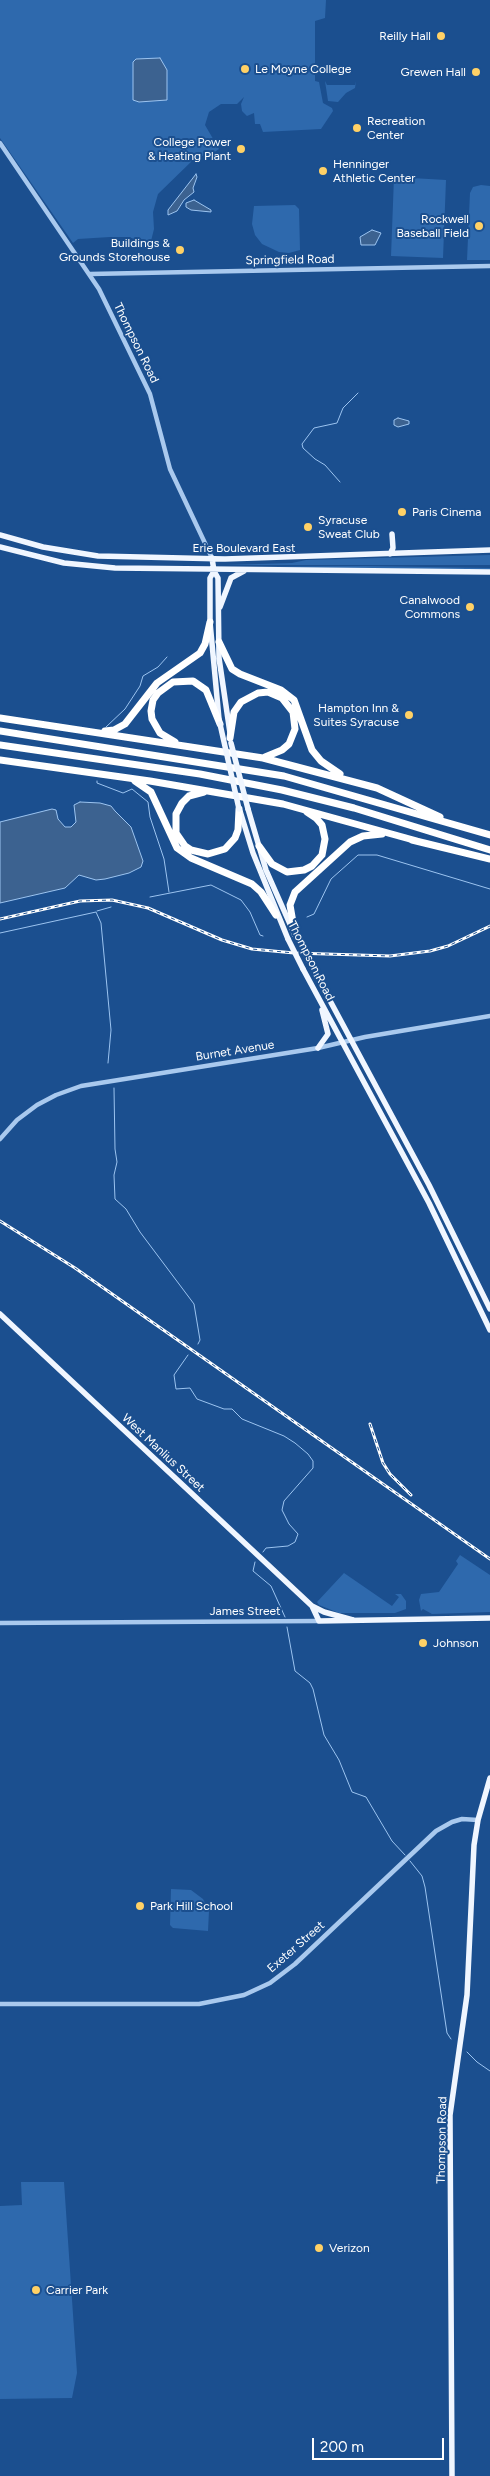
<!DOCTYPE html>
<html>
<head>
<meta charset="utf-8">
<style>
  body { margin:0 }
  #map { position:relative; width:490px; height:2476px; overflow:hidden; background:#1b4f8f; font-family:Figtree,sans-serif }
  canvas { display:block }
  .scale { position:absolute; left:312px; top:2438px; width:132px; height:22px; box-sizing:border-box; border:2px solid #fff; border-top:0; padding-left:6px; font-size:15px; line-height:18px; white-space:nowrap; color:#fff; -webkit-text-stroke:4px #1b4f8f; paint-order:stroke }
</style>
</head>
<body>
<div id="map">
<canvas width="490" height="2476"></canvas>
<div class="scale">200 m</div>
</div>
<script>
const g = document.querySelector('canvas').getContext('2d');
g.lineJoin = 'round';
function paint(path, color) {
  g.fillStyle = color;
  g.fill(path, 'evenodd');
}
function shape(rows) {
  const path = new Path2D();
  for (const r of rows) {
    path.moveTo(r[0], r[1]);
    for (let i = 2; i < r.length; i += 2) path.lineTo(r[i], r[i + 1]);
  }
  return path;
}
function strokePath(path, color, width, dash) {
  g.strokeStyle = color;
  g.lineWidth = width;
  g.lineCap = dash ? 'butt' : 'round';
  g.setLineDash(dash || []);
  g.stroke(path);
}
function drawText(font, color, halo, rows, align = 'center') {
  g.font = font + ' Figtree,sans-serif';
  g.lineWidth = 4;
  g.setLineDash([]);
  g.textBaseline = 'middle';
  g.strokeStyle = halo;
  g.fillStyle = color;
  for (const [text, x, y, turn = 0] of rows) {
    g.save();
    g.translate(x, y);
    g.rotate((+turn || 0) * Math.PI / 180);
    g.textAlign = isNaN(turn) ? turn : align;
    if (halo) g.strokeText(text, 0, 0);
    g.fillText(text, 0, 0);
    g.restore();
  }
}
const green = shape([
  [0,0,326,0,325,18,315,21,315,81,319,82,323,103,332,108,333,111,321,129,263,132,260,124,255,124,254,113,247,116,242,111,241,104,244,97,237,104,221,104,209,112,205,125,219,149,213,153,195,158,158,194,153,212,154,229,151,241,147,244,129,237,110,237,78,239,73,243,0,138],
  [356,81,355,88,346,93,338,102,328,101,325,81,327,85,355,85],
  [394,177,446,180,443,258,391,256],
  [481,185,490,186,490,260,467,260,470,193,473,187],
  [295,205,299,209,300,250,289,253,279,252,262,244,255,235,252,224,254,206],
  [490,555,490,565,225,565,292,563,306,560],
  [366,566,490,568,490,570,226,567],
  [460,1555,490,1575,490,1612,432,1614,423,1609,421,1611,419,1600,421,1594,439,1592,458,1564,456,1561],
  [344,1573,392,1606,399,1597,395,1594,401,1594,406,1601,406,1609,395,1613,339,1613,319,1605,317,1602],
  [171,1889,191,1890,203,1899,209,1911,208,1931,173,1928,170,1925],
  [21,2182,64,2182,77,2373,72,2398,0,2399,0,2206,22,2205]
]);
const water = shape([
  [160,58,167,70,167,100,139,102,133,100,133,62,136,59,160,58],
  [196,174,197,177,193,188,194,192,184,200,177,211,168,215,168,210,196,174],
  [194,200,211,210,211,212,191,210,186,207,186,203,194,200],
  [372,230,381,233,375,245,361,245,360,237,372,230],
  [398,418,409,421,409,424,398,427,394,425,394,420,398,418],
  [80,802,100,803,111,806,115,811,131,827,143,861,141,867,129,873,105,879,96,880,79,875,65,888,0,903,0,822,52,809,56,810,58,819,65,827,71,827,76,822,74,805,80,802]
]);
const stream = shape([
  [340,482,325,465,315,459,303,448,302,444,314,428,337,423,343,408,358,393],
  [106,727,125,709,140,686,143,676,158,667,167,657],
  [97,781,97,783,123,793,132,789,148,802,150,817,164,859,169,892],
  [150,897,211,885,241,900,250,912,260,935,263,936],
  [97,911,111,907],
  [307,917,314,914,331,879,358,855,377,855,490,889],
  [0,933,96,912,101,923,111,1030,108,1063],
  [114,1088,115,1149,117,1162,114,1175,115,1199,126,1209,140,1232,194,1304,200,1340,198,1344],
  [188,1355,174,1375,176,1389,190,1388,197,1399,224,1409,232,1409,242,1419,284,1436,295,1443,308,1454,313,1461,313,1468,284,1501,282,1510,289,1524,298,1534,295,1542,288,1546,266,1548,263,1552],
  [255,1562,253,1571,271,1586,285,1617],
  [287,1627,295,1671,310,1683,313,1689,324,1735,339,1760,352,1792,366,1797,392,1841,405,1855],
  [410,1861,422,1876,425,1887,447,2033,451,2039],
  [467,2052,477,2062,490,2071]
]);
const minor = shape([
  [0,143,99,289,150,394,170,469,212,558],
  [90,274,490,266],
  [0,1139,17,1120,37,1105,56,1095,81,1086,318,1048,365,1037,490,1016],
  [0,1623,319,1621],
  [0,2004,199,2004,244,1995,270,1983,295,1964,436,1831,452,1822,462,1819,478,1820]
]);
const major = shape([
  [0,535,43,547,98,556,225,559,490,550],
  [0,547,64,563,115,568,490,572],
  [390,554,393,548,392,534],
  [212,558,214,571,210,578,210,622,219,719],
  [214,571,218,578,219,658,230,733],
  [220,607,231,578,244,571],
  [248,809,266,870,293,931],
  [240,811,253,853,288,939],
  [303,969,429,1203,490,1330],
  [313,969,429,1185,490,1309],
  [318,1048,328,1034,322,1010],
  [0,1314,312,1606,324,1612,353,1620],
  [312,1606,319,1621,490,1618],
  [452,2476,450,2115,467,1995,474,1845,478,1820,490,1778]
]);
const highway = shape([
  [219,642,232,669,240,674,281,690,294,700,312,750,321,761,340,774],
  [0,718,263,758,377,788,440,817],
  [0,731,284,776,490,835],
  [105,731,114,730,125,724,157,683,200,653,205,644,210,622],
  [230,738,234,712,241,702,258,693,268,692,282,698,293,712,295,729,289,744,282,750,265,757],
  [175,742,160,733,152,719,151,711,153,700,158,693,173,682,193,681,206,690,220,724],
  [0,745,200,774,282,790,354,808,490,850],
  [0,760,150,781,283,804,417,841],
  [135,781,151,792,177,848,191,858,252,884,261,892,276,915],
  [204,792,189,796,182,803,176,814,176,833,185,846,191,850,208,854,225,849,235,838,238,830,239,809],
  [412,840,490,859],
  [259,846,272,864,287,872,304,870,312,866,322,855,325,839,322,825,316,818,307,812],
  [295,934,290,905,295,892,350,842,363,836,382,834]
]);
const rail = shape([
  [0,919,80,901,112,900,148,908,222,940,252,949,294,953,390,956,430,951,448,946,490,926],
  [0,1221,75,1268,490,1559],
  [370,1424,383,1463,390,1474,411,1495]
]);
const majorBridge = shape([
  [220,724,239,809],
  [231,743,248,809],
  [288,939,303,969],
  [298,939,313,969]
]);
const markers = [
  [441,36,5,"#ffd166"],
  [245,69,5,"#ffd166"],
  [476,72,5,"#ffd166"],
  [357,128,5,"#ffd166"],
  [241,149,5,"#ffd166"],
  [323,171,5,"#ffd166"],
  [479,226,5,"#ffd166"],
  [180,250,5,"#ffd166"],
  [402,512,5,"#ffd166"],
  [308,527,5,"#ffd166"],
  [470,607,5,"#ffd166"],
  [409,715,5,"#ffd166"],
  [423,1643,5,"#ffd166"],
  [140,1906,5,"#ffd166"],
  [319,2248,5,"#ffd166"],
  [36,2290,5,"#ffd166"]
];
const poiNames = [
  ["Reilly Hall",431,36,"right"],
  ["Le Moyne College",255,69],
  ["Grewen Hall",466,72,"right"],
  ["Recreation",367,121],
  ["Center",367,135],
  ["College Power",231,142,"right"],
  ["& Heating Plant",231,156,"right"],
  ["Henninger",333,164],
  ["Athletic Center",333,178],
  ["Rockwell",469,219,"right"],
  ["Baseball Field",469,233,"right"],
  ["Buildings &",170,243,"right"],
  ["Grounds Storehouse",170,257,"right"],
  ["Paris Cinema",412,512],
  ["Syracuse",318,520],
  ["Sweat Club",318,534],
  ["Canalwood",460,600,"right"],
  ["Commons",460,614,"right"],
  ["Hampton Inn &",399,708,"right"],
  ["Suites Syracuse",399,722,"right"],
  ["Johnson",433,1643],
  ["Park Hill School",150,1906],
  ["Verizon",329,2248],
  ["Carrier Park",46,2290]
];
const streetNames = [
  ["Springfield Road",290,260,-1],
  ["Thompson Road",136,343,64],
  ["Erie Boulevard East",244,548],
  ["Thompson Road",311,961,63],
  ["Burnet Avenue",235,1051,-9],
  ["West Manlius Street",163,1453,43],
  ["James Street",245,1611],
  ["Exeter Street",296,1947,-41],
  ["Thompson Road",442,2140,-89]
];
paint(green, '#2e69ad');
paint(water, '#3c6290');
strokePath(water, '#9cc4f0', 1);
strokePath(stream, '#9cc4f0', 1);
strokePath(minor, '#a9c9ee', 4.5);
strokePath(major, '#f0f6ff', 5.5);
strokePath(highway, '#fff', 7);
strokePath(rail, '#fff', 3);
strokePath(rail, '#1b4f8f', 1, [4]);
strokePath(majorBridge, '#f0f6ff', 5.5);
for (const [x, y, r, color] of markers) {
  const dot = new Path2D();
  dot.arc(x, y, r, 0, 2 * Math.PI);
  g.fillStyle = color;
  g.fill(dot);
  strokePath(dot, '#1b4f8f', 2);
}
drawText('12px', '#fff', '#1b4f8f', poiNames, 'left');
drawText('12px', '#fff', '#1b4f8f', streetNames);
</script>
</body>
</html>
